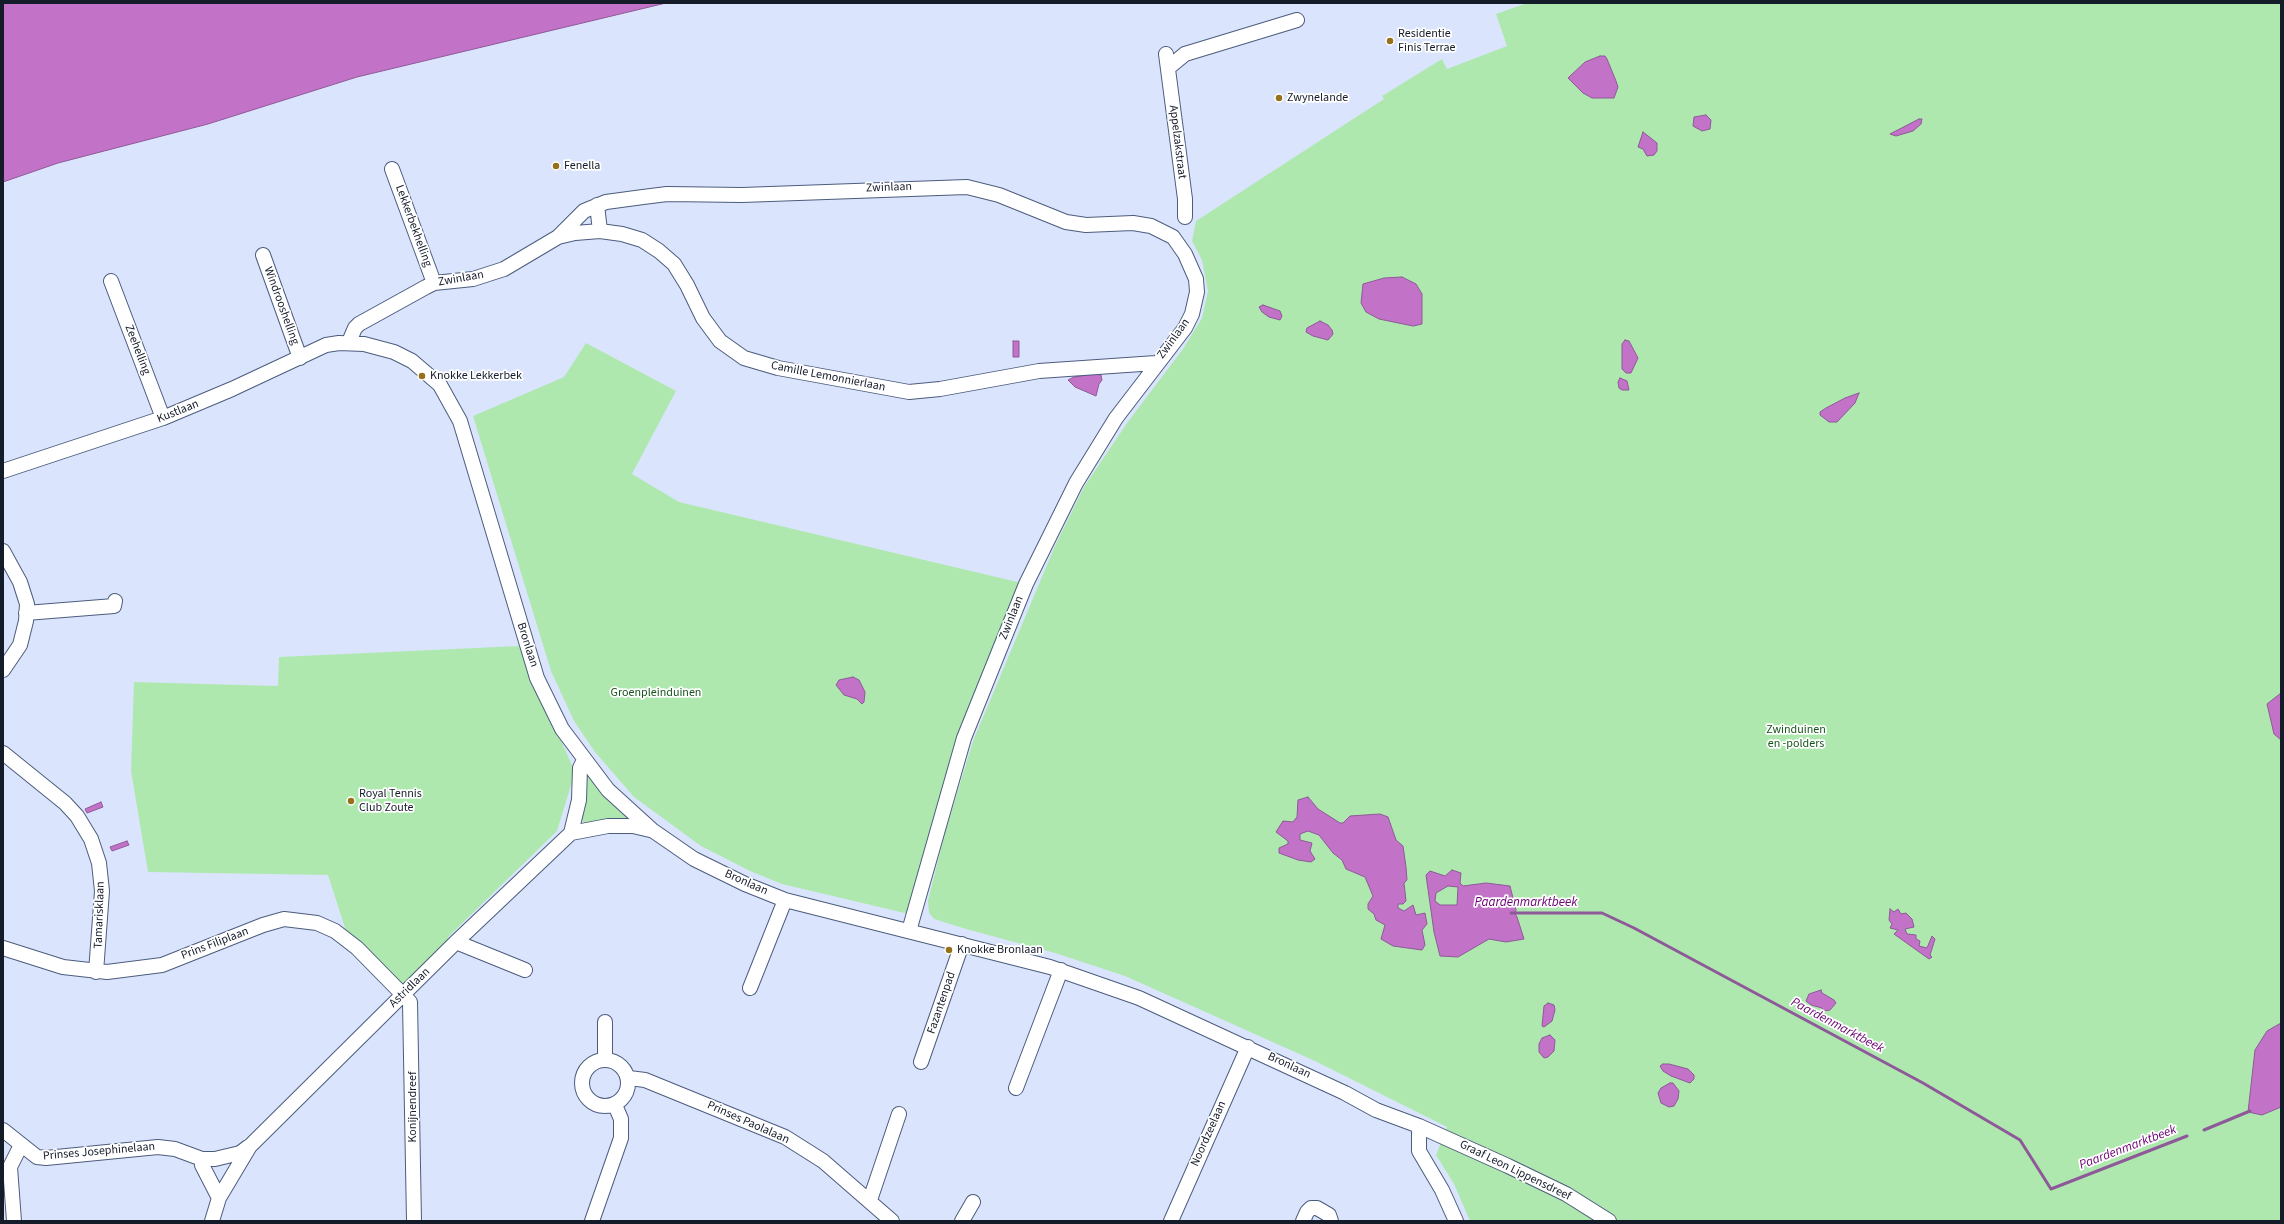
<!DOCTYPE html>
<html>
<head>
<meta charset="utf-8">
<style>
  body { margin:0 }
  #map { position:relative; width:2284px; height:1224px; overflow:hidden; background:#dae5fd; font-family:"Source Sans 3",sans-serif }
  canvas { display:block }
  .frame { position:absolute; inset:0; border:4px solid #141b29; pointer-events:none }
</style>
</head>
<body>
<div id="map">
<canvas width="2284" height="1224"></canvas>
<div class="frame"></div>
</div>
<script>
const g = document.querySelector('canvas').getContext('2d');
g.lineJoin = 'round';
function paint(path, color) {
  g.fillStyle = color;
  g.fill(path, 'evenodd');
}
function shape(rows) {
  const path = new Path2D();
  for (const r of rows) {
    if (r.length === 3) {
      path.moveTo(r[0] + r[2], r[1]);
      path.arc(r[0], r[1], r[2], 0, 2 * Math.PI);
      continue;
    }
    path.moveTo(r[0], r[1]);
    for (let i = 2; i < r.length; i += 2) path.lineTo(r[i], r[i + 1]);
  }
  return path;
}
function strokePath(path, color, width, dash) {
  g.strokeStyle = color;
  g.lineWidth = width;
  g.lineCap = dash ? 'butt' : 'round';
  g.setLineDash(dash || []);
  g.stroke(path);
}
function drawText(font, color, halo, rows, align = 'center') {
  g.font = font + ' "Source Sans 3",sans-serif';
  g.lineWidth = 3.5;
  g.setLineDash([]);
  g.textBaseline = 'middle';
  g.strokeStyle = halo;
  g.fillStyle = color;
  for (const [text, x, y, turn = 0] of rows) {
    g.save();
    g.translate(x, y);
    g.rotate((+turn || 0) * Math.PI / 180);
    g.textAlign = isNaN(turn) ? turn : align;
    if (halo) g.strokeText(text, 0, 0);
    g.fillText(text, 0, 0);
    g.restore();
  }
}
const green = shape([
  [1527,3,2281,3,2281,1221,1470,1221,1454,1184,1436,1155,1447,1127,1315,1061,1125,976,1055,953,966,929,934,919,929,913,928,901,944,836,973,741,1055,546,1084,487,1127,423,1183,349,1202,318,1208,291,1202,260,1192,241,1196,221,1384,99,1382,96,1442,59,1447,69,1507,46,1496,14],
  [586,343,676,391,632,474,679,502,1026,584,964,738,913,915,782,884,750,871,701,846,634,797,595,752,574,721,551,671,473,416,564,377],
  [519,646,575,772,557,831,448,937,450,940,405,986,346,931,328,875,148,872,131,771,134,682,278,686,279,657],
  [586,771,633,820,588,825,584,823,580,817]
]);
const water = shape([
  [3,3,666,3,357,77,208,124,58,163,3,182,3,3],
  [1600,56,1605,56,1607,59,1616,81,1618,87,1614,98,1592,98,1583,93,1568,78,1585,62,1600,56],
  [1706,115,1711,120,1710,129,1702,131,1693,126,1694,117,1706,115],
  [1919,119,1922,119,1921,124,1913,131,1896,136,1890,134,1919,119],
  [1643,132,1657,143,1657,151,1654,155,1647,156,1643,149,1638,147,1643,132],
  [1402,277,1416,284,1422,294,1422,324,1413,326,1379,319,1366,312,1361,303,1363,284,1384,278,1402,277],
  [1263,305,1280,311,1282,316,1280,320,1269,317,1262,312,1259,307,1263,305],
  [1320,321,1328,325,1332,330,1333,334,1328,340,1313,336,1306,332,1307,328,1320,321],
  [1625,340,1629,341,1638,358,1631,373,1626,373,1622,369,1622,344,1625,340],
  [1013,341,1019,341,1019,357,1013,357,1013,341],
  [1094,374,1101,375,1102,380,1099,384,1096,396,1075,387,1068,380,1074,377,1094,374],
  [1620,378,1627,381,1629,390,1622,390,1619,388,1618,382,1620,378],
  [1859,393,1855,403,1837,422,1829,422,1820,415,1820,412,1826,408,1845,398,1859,393],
  [853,677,859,680,865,692,864,702,862,704,857,699,844,695,836,685,839,680,853,677],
  [2281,693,2281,740,2274,734,2267,704,2281,693],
  [1308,797,1318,809,1340,823,1343,823,1350,816,1380,814,1388,817,1396,840,1403,846,1406,867,1407,880,1404,883,1406,901,1403,904,1398,904,1398,908,1404,911,1413,905,1416,915,1425,913,1427,924,1422,930,1425,945,1422,950,1393,946,1381,939,1385,925,1376,920,1374,914,1368,909,1368,904,1373,896,1365,877,1346,869,1342,860,1333,853,1319,835,1308,831,1300,834,1300,840,1312,843,1310,851,1315,859,1311,862,1298,860,1279,853,1279,848,1288,844,1288,841,1276,832,1283,821,1293,822,1297,817,1298,800,1308,797],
  [101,802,103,807,87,813,85,809,101,802],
  [127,841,129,845,112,851,110,847,127,841],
  [1452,870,1461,873,1460,883,1463,886,1486,883,1510,886,1516,910,1515,914,1517,917,1524,939,1506,942,1489,939,1458,957,1440,956,1434,932,1426,875,1430,871,1445,876,1452,870],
  [1448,886,1458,887,1457,905,1440,905,1435,901,1436,893,1448,886],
  [1890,909,1894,912,1898,909,1901,914,1906,913,1912,919,1914,927,1905,929,1907,934,1916,935,1916,939,1920,941,1919,946,1927,948,1932,936,1935,939,1930,955,1932,957,1929,959,1894,934,1898,930,1890,928,1892,924,1889,920,1890,909],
  [1821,990,1822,993,1834,1000,1836,1003,1830,1010,1823,1011,1822,1008,1811,1005,1806,1001,1809,994,1821,990],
  [1548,1003,1554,1005,1555,1010,1552,1021,1544,1027,1542,1026,1544,1006,1548,1003],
  [2281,1023,2281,1107,2262,1115,2248,1112,2255,1050,2267,1031,2281,1023],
  [1550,1035,1555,1040,1554,1051,1548,1057,1544,1058,1539,1052,1539,1044,1542,1038,1550,1035],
  [1663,1064,1669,1064,1688,1069,1694,1075,1694,1079,1690,1083,1671,1076,1663,1071,1660,1066,1663,1064],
  [1670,1083,1673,1083,1679,1091,1678,1099,1674,1106,1669,1107,1661,1103,1658,1093,1661,1088,1670,1083]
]);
const stream = shape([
  [1511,913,1602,913,1634,928,1923,1083,2020,1140,2051,1189,2187,1136],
  [2204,1130,2250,1111]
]);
const minor = shape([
  [1166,54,1185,199,1185,217],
  [1168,68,1185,54,1297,20],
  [392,169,434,283],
  [597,205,600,231],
  [558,237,575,233,600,231,622,234,642,240,659,251,674,264,687,285,703,318,720,341,744,358,778,368,909,392,940,389,1039,371,1156,363],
  [263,255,300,358],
  [111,281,163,418],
  [349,342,355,328,359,324,426,287,434,283,473,279,504,269,558,237,584,211,606,202,643,197,667,194,742,195,967,187,999,195,1066,222,1086,225,1133,223,1151,226,1173,237,1185,254,1196,279,1197,292,1192,314,1185,328,1116,418,1076,483,1026,584,964,738,909,931],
  [3,471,163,418,232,389,326,345,339,343,364,344,394,352,412,361,440,385,460,421,537,678,562,729,608,790,652,830,694,859,745,884,785,900,1050,967,1139,998,1345,1093,1376,1110,1419,1126,1508,1166,1566,1194,1609,1221],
  [3,551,20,582,27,604,26,621,20,645,3,670],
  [26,613,114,606,115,601],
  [3,753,65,803,77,816,91,839,99,863,102,891,96,972],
  [571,833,579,800,580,768,584,760],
  [456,942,525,970],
  [3,948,63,967,107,972,162,965,263,925,284,919,317,923,335,931,357,948,410,1002,414,1221],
  [750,988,785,900],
  [605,1022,605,1059],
  [605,1083,23],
  [921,1062,962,944],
  [629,1078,645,1080,785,1137,823,1161,892,1221],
  [1016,1088,1061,970],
  [1419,1126,1419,1151,1442,1190,1456,1221],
  [3,1130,37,1157,46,1158,158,1147,175,1149,202,1159,215,1159,240,1153,248,1147],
  [202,1159,202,1165,219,1198],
  [870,1200,899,1114],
  [14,1221,10,1167,21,1145],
  [212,1221,219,1198,250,1146,456,942,571,833,608,826,633,826,650,830],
  [592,1221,621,1138,621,1119,615,1105],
  [962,1221,973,1202],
  [1171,1221,1248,1047],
  [1303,1221,1307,1212,1311,1208,1317,1208,1329,1215,1331,1221]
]);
const markers = [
  [1390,41,4,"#95711a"],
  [1279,98,4,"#95711a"],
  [556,166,4,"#95711a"],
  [422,376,4,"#95711a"],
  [351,801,4,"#95711a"],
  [949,950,4,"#95711a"]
];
const poiNames = [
  ["Residentie",1398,34],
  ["Finis Terrae",1398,48],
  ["Zwynelande",1287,98],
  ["Fenella",564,166],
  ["Knokke Lekkerbek",430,376],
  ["Royal Tennis",359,794],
  ["Club Zoute",359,808],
  ["Knokke Bronlaan",957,950]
];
const streetNames = [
  ["Appelzakstraat",1177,142,83],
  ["Zwinlaan",889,188,-2],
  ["Lekkerbekhelling",413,226,70],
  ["Zwinlaan",461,279,-10],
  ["Windrooshelling",281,306,70],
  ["Zwinlaan",1174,339,-54],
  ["Zeehelling",137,350,69],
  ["Camille Lemonnierlaan",828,377,11],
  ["Kustlaan",178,412,-22],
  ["Zwinlaan",1012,618,-68],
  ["Bronlaan",527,645,72],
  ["Bronlaan",746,883,24],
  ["Tamarisklaan",100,915,-88],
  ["Prins Filiplaan",215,944,-21],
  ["Astridlaan",410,988,-44],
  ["Fazantenpad",942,1003,-71],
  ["Bronlaan",1289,1066,25],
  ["Konijnendreef",413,1107,-90],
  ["Prinses Paolalaan",748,1123,24],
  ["Noordzeelaan",1209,1134,-66],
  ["Prinses Josephinelaan",99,1152,-5],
  ["Graaf Leon Lippensdreef",1515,1171,26]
];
const parkNames = [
  ["Groenpleinduinen",656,693],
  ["Zwinduinen",1796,730],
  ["en -polders",1796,744]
];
const waterNames = [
  ["Paardenmarktbeek",1526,903],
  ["Paardenmarktbeek",1837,1026,28],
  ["Paardenmarktbeek",2128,1148,-21]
];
paint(green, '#afe8af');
paint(water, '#c273c8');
strokePath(water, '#8e5998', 1);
strokePath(stream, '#8e5998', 3);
strokePath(minor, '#4c5c7d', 16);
strokePath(minor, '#fff', 14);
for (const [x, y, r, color] of markers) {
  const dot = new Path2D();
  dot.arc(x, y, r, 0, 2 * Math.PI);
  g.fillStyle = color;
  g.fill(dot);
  strokePath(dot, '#fff', 1.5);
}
drawText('12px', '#141b29', '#fff', poiNames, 'left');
drawText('12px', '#141b29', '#fff', streetNames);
drawText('12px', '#16531b', '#fff', parkNames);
drawText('italic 13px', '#6b0074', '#fff', waterNames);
</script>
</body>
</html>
